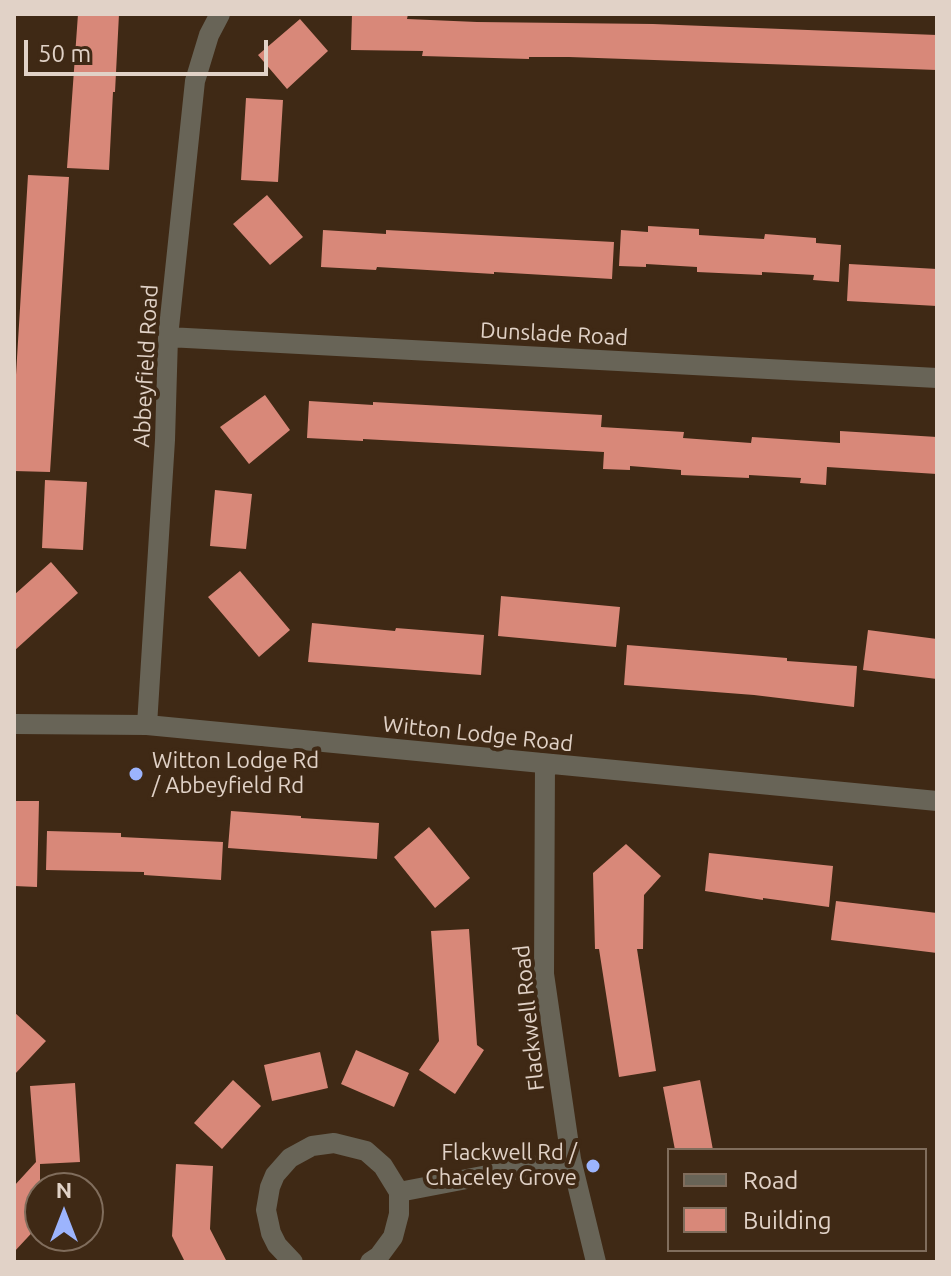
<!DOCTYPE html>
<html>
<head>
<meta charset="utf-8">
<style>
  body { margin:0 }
  #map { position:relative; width:951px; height:1276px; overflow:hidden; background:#3f2915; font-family:Ubuntu,sans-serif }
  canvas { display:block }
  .frame { position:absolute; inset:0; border:16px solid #e1d2c7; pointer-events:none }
  .legend { position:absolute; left:667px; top:1148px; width:260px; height:104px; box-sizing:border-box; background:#3f2915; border:2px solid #806d5c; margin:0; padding:10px 14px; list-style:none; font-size:24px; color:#e1d2c7 }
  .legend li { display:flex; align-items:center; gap:16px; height:40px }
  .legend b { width:40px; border:2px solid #806d5c }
  .north { position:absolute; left:24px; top:1172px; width:80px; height:80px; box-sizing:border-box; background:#3f2915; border:2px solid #806d5c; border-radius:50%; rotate:0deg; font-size:22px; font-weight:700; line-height:32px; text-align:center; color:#e1d2c7 }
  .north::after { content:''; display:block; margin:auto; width:28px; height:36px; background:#9cb4fd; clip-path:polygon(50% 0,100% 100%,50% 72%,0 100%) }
  .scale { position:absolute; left:24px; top:40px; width:244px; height:36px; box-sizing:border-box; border:4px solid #e1d2c7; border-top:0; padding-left:10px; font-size:24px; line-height:28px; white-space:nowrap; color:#e1d2c7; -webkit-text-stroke:6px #3f2915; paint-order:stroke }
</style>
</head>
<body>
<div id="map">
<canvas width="951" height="1276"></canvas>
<div class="frame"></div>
<ul class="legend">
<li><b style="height:10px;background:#686457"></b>Road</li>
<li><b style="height:22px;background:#d88879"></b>Building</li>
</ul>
<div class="north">N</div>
<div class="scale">50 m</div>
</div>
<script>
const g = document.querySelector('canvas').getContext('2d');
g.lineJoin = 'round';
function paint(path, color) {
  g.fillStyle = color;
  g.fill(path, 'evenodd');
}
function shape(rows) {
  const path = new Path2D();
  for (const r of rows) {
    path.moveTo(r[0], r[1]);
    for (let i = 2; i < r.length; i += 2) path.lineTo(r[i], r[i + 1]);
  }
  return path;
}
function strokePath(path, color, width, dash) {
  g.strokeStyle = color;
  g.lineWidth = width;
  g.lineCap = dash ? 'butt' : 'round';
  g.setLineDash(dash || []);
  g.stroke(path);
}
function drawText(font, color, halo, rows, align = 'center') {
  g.font = font + ' Ubuntu,sans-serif';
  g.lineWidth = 8;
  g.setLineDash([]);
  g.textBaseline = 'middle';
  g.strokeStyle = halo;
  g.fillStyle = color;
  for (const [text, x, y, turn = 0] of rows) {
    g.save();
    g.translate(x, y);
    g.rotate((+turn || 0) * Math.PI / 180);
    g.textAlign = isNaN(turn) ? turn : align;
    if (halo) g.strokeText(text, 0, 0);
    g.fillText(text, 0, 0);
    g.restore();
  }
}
const building = shape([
  [78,14,119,14,115,92,113,92,109,170,67,168],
  [352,14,408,14,407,19,477,22,653,24,937,35,937,70,569,57,529,57,529,59,422,56,423,51,351,50],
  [300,19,328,51,287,89,258,55],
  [246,98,283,100,278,182,241,180],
  [28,175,69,177,50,472,14,471,14,408],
  [267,195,303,237,270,265,233,224],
  [648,226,699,229,699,235,764,239,765,234,816,238,816,243,841,245,839,282,813,280,814,275,762,272,762,275,697,272,697,267,646,264,646,267,619,266,621,230,648,232],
  [323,230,386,234,386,230,614,242,612,279,494,272,494,274,377,267,376,270,321,267],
  [849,264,937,269,937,306,847,301],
  [265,395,290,430,249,464,220,427],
  [309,401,373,405,373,402,602,415,601,427,684,432,683,438,751,443,752,437,840,443,840,431,937,437,937,474,827,467,826,485,800,483,801,478,749,475,749,478,681,475,681,470,630,466,630,470,603,469,604,452,363,439,363,441,307,438],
  [45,480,87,482,83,550,42,548],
  [215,490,252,494,246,549,210,546],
  [51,562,78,593,14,651,14,595],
  [240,571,290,630,259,657,208,597],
  [501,596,620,607,616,647,498,636],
  [312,623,395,631,396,628,484,635,481,675,308,662],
  [868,630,937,639,937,679,863,670],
  [627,645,787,658,787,661,857,666,854,707,754,695,624,685],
  [14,801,39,801,37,887,14,886],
  [231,811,301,816,301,818,379,823,377,859,228,848],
  [429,827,470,878,435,908,394,857],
  [47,831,121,833,121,837,223,842,221,880,144,875,144,872,46,870],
  [626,844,661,876,644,895,643,949,637,949,656,1071,619,1077,599,949,595,949,593,873],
  [709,853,833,866,829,907,763,898,763,900,705,891],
  [836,901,937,913,937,953,831,940],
  [469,929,477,1045,484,1050,455,1094,419,1070,439,1041,431,931],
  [14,1012,46,1041,14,1075],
  [356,1050,409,1073,394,1107,341,1084],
  [320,1052,328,1088,272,1101,264,1065],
  [233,1080,261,1106,222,1149,194,1123],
  [700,1080,713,1150,675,1150,663,1087],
  [75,1083,80,1162,40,1164,40,1224,14,1252,14,1186,36,1162,30,1086],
  [176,1164,213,1166,210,1229,227,1262,185,1262,172,1236]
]);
const minor = shape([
  [168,337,937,378],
  [14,724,147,725,937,801],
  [147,725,165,440,168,337,195,81,209,35,220,14],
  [545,764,544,974,571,1159,596,1262],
  [399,1192,571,1159],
  [293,1262,277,1245,271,1233,266,1210,270,1187,275,1175,290,1158,312,1146,334,1143,366,1151,383,1166,399,1192,399,1214,393,1237,379,1256,370,1262]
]);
const markers = [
  [136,774,8,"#9cb4fd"],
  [593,1166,8,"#9cb4fd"]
];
const streetNames = [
  ["Dunslade Road",554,334,3],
  ["Abbeyfield Road",146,366,-87],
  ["Witton Lodge Road",478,734,6],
  ["Flackwell Road",529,1018,-96]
];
const poiNames = [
  ["Witton Lodge Rd",152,761],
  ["/ Abbeyfield Rd",152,786],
  ["Flackwell Rd /",577,1153,"right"],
  ["Chaceley Grove",577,1178,"right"]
];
paint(building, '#d88879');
strokePath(minor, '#686457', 20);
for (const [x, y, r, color] of markers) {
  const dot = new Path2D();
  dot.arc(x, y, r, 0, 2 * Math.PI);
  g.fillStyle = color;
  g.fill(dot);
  strokePath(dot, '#3f2915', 3);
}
drawText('22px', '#e1d2c7', '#3f2915', streetNames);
drawText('22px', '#e1d2c7', '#3f2915', poiNames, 'left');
</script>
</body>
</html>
